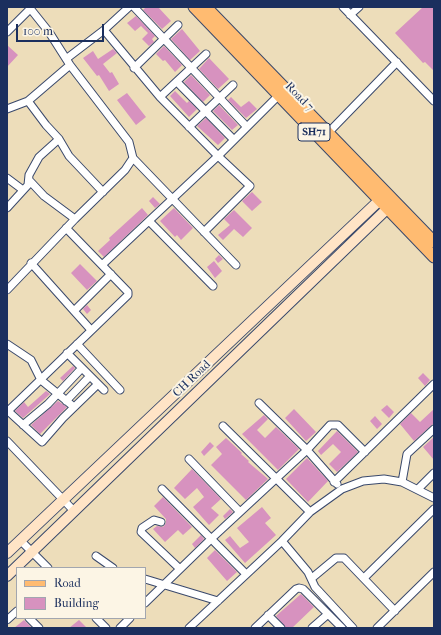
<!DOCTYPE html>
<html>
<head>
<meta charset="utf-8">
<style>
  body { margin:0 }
  #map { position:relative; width:441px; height:635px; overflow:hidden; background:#edddba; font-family:"IM FELL French Canon",serif }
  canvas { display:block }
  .frame { position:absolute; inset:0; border:8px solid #1b2f5e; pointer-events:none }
  .legend { position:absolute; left:16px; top:567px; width:130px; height:52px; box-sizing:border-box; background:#fcf5e5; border:1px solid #a2a6af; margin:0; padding:5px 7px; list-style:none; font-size:12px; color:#1b2f5e }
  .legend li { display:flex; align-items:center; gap:8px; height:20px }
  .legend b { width:20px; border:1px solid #a2a6af }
  .scale { position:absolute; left:16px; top:24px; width:88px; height:18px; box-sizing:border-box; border:2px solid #1b2f5e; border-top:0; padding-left:5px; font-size:12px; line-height:14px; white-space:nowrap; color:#1b2f5e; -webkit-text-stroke:3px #fcf5e5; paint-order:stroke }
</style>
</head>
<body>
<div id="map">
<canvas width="441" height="635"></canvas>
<div class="frame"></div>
<ul class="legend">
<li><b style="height:5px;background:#ffbb71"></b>Road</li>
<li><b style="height:11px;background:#d792bf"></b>Building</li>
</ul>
<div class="scale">100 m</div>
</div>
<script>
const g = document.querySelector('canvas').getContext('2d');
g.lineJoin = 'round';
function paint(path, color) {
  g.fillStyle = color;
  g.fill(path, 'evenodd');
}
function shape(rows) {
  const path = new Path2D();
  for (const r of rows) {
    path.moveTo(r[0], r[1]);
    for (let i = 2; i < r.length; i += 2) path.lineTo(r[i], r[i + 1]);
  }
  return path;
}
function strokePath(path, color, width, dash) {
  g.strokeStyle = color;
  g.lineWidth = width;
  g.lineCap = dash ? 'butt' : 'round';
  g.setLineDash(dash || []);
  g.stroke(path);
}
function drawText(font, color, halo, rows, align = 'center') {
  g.font = font + ' "IM FELL French Canon",serif';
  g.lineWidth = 4;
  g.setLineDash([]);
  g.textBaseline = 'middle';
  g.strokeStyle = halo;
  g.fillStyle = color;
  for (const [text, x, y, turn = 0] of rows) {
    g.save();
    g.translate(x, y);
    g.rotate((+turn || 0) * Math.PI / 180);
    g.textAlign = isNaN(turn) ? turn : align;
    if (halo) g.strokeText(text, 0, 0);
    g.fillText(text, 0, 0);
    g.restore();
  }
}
const building = shape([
  [146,7,158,7,171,21,162,29,143,10],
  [423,7,434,7,434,71,425,62,423,63,395,33],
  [136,16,155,36,152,39,154,42,149,46,142,39,148,33,141,26,135,31,127,23],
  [182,29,200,51,190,60,171,39],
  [7,45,18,55,7,67],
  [164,46,182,65,175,72,165,60,163,61,156,54],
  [113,49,117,53,103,64,110,73,112,72,119,84,109,91,99,75,97,76,83,58,93,51,98,59],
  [209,58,229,79,218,89,199,69],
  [191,75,210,95,203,102,184,82],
  [175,91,187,103,189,101,197,109,189,117,170,96],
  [127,93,146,117,136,125,117,100],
  [231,97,241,107,249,101,257,109,246,118,228,100],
  [219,105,238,125,232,130,213,111],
  [206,118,225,138,218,145,197,126],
  [252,192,262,202,252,211,242,201],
  [153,197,160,204,155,208,149,201],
  [142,208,148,215,104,257,98,251,110,240,109,238],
  [174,208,193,228,181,240,177,235,175,237,160,221],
  [234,210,252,228,243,237,234,229,223,240,218,235,230,225,224,219],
  [219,255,223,259,218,263,215,259],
  [214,261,222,271,215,278,207,267],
  [80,264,97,281,87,290,71,273],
  [87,305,91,310,87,314,83,309],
  [73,366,75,368,63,381,60,378],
  [423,373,430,380,425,386,418,378],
  [46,391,50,394,23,418,15,411,24,402,28,407],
  [58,401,67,407,40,434,31,425],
  [387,405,394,412,389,418,381,410],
  [294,409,316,432,306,441,285,418],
  [434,409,434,423,414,441,400,424,411,413,420,422],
  [264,415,268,419,257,430,265,438,276,427,299,449,278,470,242,434],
  [375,416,382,424,377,429,370,421],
  [337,431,358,452,337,472,329,464,341,452,333,444,321,455,318,451],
  [434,437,434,460,423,447],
  [226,438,242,453,241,454,249,461,248,462,268,479,246,500,211,465,222,454,216,447],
  [210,442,214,446,204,456,201,452],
  [307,458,328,481,308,502,286,479],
  [192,469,221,499,211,508,219,515,209,525,193,507,204,497,197,488,185,499,174,488],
  [163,497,192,527,183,535,178,530,165,542,153,529,157,526,163,527,166,523,166,519,154,506],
  [262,507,271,518,265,523,276,535,245,563,225,540,230,536,240,548,249,542,237,528],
  [230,509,233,512,225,519,223,516],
  [201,535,204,539,195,548,192,544],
  [215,550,237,572,227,581,207,558],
  [301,594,314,607,292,628,286,628,276,616],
  [24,620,32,628,14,628],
  [79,620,87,628,69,628]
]);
const street = shape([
  [134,7,247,127],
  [343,7,434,101],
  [350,15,359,7],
  [7,32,30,9],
  [66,59,104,30,129,7],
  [134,68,178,25],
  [177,82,234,140],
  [160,97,206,54],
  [28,101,46,125,59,139,69,156,103,192],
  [7,109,28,101,70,65],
  [189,127,233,85],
  [328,133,397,62],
  [133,158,236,265],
  [7,178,23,190],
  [29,180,44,196,75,219],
  [7,208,28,185,29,175,39,157,59,139],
  [149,221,213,286],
  [204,232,250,186,218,156,279,95],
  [31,263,91,330],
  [102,265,218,156,160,97,104,30],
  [7,290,75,219,125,170,133,158,129,142,70,65,49,32,29,7],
  [74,311,111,274],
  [7,344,31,360,41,380,74,407],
  [77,344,120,390],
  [67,353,104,390],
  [66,401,90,376],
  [259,403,307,450,337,484],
  [8,411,42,442,63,418,98,384],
  [7,412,128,295,128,292,66,228],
  [23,425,48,404,82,368],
  [223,426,310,512],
  [7,441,74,511],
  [189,459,240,512],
  [334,482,434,384],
  [402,482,407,454,434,429],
  [162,489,246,574],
  [418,489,434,473],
  [161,522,154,520,142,528,141,532,180,569],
  [20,540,48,568],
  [282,541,308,572,315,587,353,628],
  [96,556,113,568],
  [312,578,336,558,344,558,395,611],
  [364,578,434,509],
  [145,579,218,601],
  [145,603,211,539,307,450,330,425,338,425,365,452],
  [268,615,281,628],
  [29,618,39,628],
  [96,618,106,628],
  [7,620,17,611],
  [120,628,130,618],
  [189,628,282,541,310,512,342,489,363,481,384,479,402,482,434,498],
  [255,628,296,589,299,588,303,589,342,628],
  [312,628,328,614],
  [377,628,434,572]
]);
const secondary = shape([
  [7,553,385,195],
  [7,576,393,203]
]);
const primary = shape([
  [194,7,434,257],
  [206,7,434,242]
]);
const shields = [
  [314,132,32]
];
const shieldNames = [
  ["SH71",314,132]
];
const streetNames = [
  ["Road 7",299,97,46],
  ["CH Road",192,379,-44]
];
paint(building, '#d792bf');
strokePath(street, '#3a496c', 9);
strokePath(secondary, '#3a496c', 12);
strokePath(primary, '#3a496c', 13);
strokePath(street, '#fff', 7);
strokePath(secondary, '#ffe4c6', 10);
strokePath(primary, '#ffbb71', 11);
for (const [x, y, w] of shields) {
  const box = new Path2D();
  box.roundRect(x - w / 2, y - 9, w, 18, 3);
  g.fillStyle = '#fcf5e5';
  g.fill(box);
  strokePath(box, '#1b2f5e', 1);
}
drawText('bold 11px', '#1b2f5e', null, shieldNames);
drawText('12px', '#1b2f5e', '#fcf5e5', streetNames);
</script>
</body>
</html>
